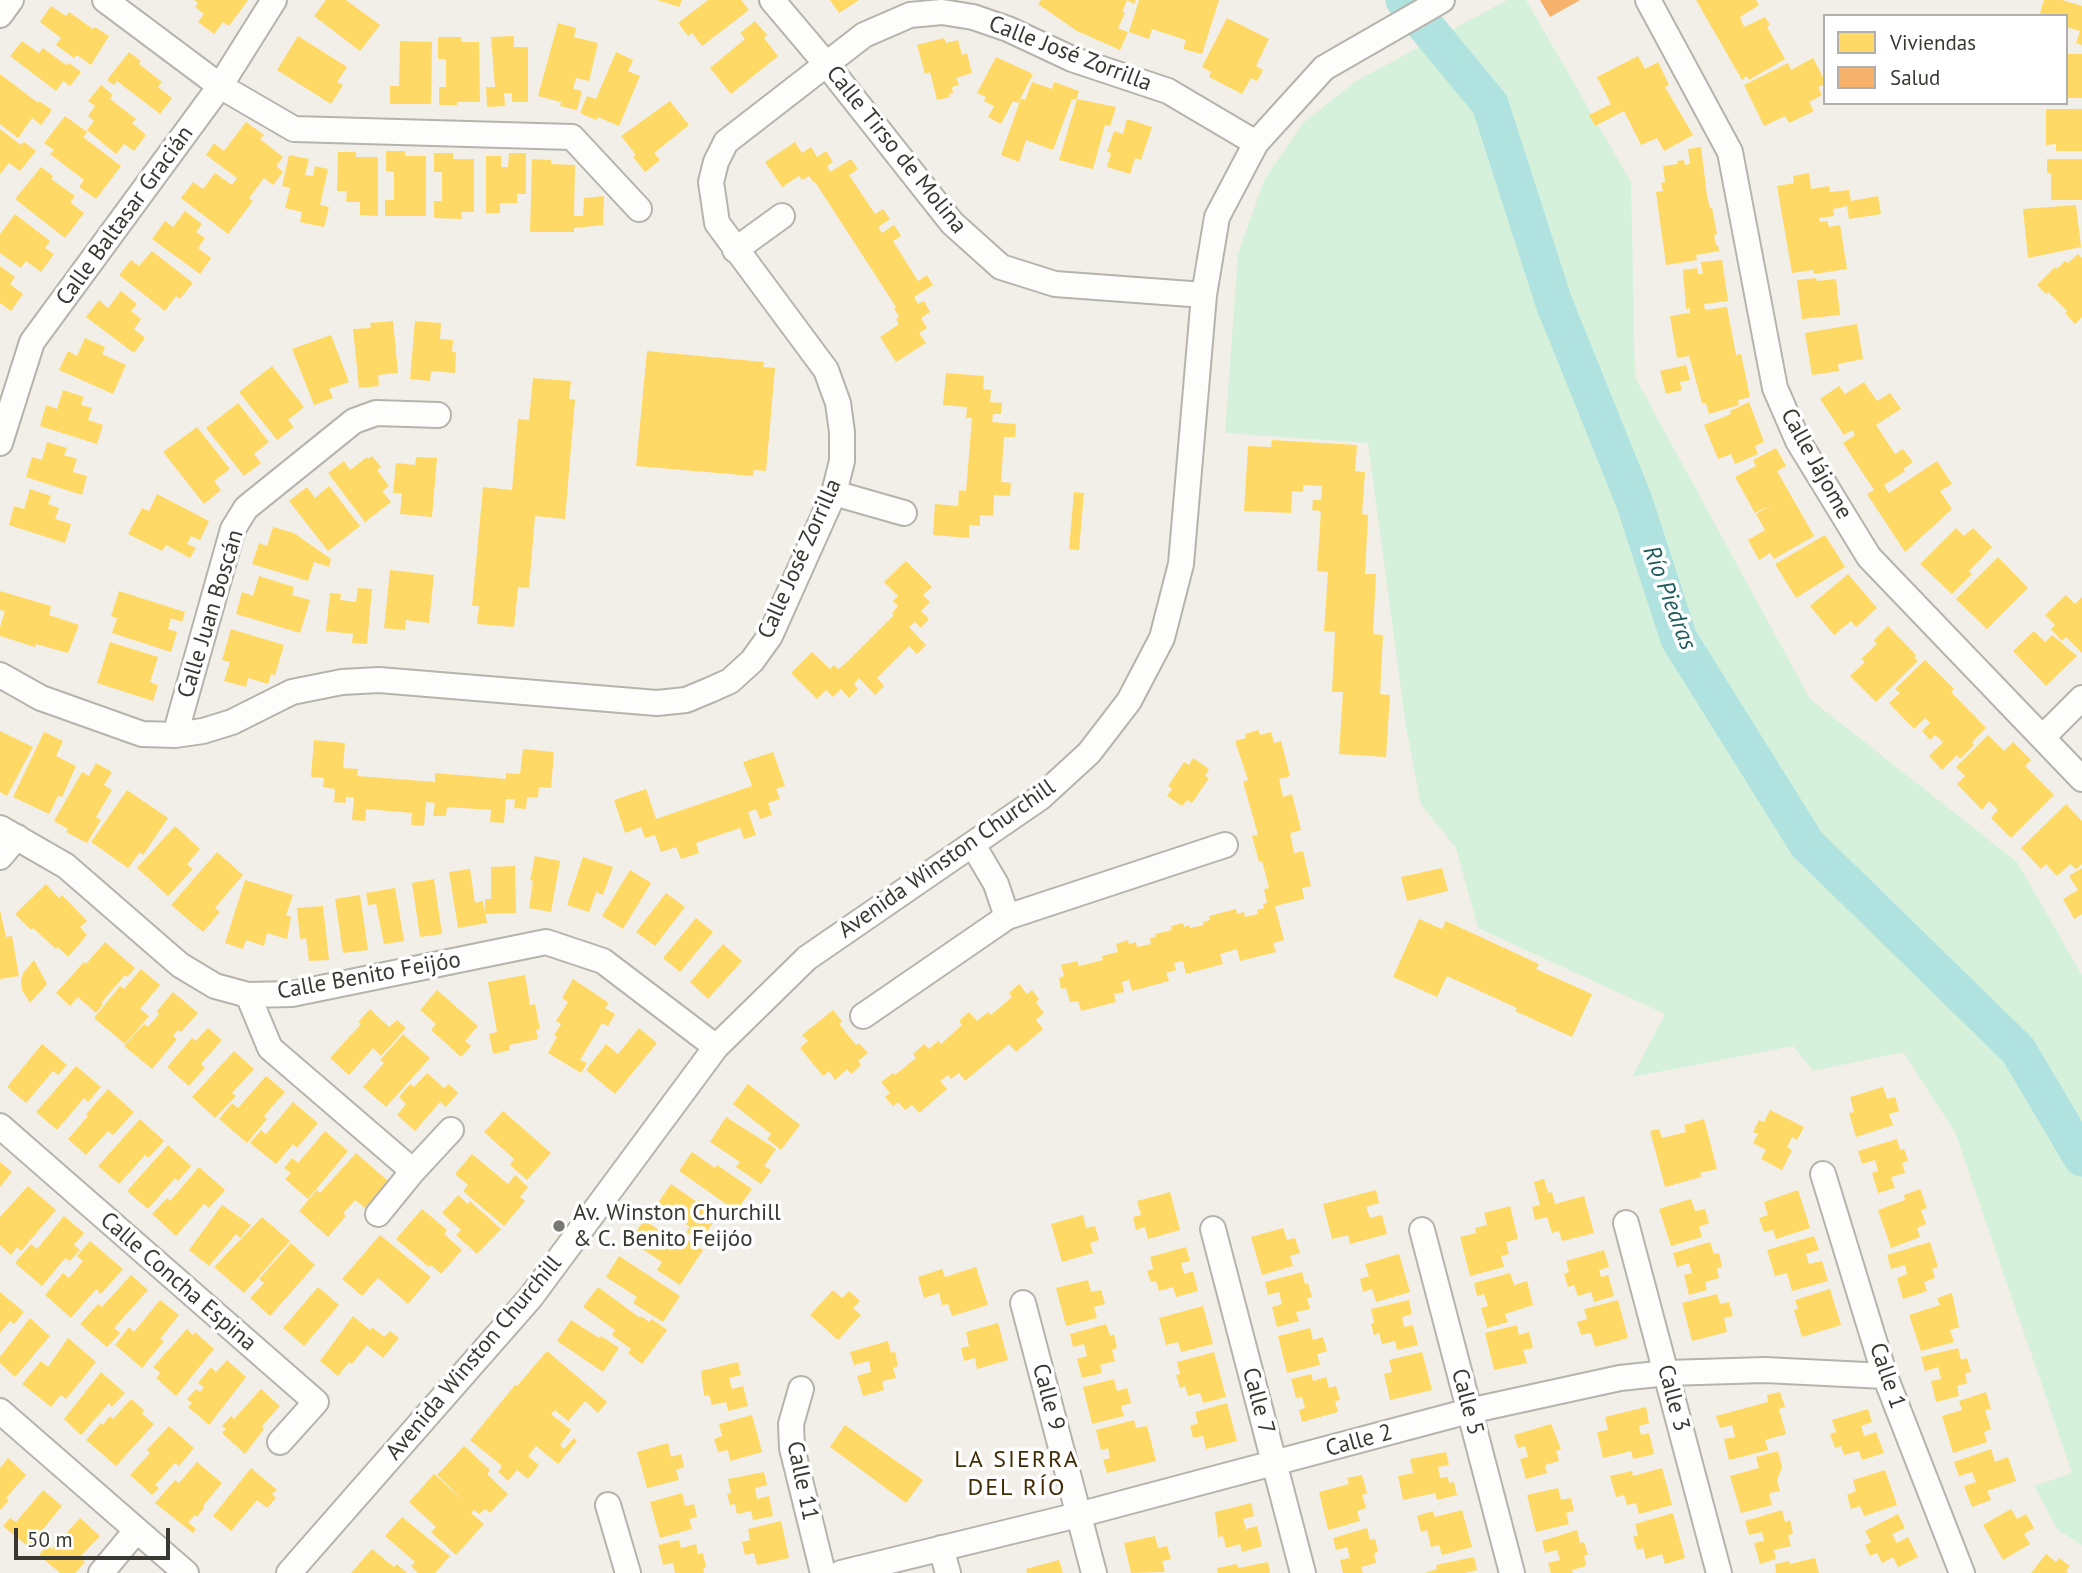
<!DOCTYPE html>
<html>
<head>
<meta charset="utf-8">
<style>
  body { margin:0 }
  #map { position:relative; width:2082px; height:1573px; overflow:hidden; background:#f2efe8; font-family:"PT Sans",sans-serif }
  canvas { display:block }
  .legend { position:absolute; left:1823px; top:14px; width:245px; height:91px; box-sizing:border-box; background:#fff; border:2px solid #b0afad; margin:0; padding:9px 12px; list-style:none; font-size:21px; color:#3a3832 }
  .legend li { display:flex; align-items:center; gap:14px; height:35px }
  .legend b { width:35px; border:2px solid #b0afad }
  .scale { position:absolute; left:14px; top:1528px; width:156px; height:32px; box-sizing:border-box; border:4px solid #3a3832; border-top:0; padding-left:9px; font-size:21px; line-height:24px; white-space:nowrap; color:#3a3832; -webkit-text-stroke:5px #fff; paint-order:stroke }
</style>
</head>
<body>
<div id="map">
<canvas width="2082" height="1573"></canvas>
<ul class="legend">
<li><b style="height:19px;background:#ffd966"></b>Viviendas</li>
<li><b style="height:19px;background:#f6b26b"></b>Salud</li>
</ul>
<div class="scale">50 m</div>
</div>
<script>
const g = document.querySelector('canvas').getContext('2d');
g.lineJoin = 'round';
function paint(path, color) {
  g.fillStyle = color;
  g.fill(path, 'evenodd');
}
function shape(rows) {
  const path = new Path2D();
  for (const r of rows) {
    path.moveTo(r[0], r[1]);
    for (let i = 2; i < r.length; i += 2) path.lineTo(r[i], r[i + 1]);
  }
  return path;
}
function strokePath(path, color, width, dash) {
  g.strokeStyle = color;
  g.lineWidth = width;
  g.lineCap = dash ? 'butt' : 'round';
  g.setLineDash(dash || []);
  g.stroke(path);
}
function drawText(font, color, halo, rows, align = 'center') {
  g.font = font + ' "PT Sans",sans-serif';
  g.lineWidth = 7;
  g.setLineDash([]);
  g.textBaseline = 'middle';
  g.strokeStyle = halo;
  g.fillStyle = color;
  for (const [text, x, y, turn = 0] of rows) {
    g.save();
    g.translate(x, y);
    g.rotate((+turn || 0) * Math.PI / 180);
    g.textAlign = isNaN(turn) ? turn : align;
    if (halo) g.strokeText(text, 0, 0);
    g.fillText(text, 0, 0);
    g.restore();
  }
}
const green = shape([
  [1507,0,1526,0,1631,182,1635,377,1810,699,2017,862,2082,975,2082,1545,2058,1530,2034,1486,2072,1473,1955,1132,1903,1052,1813,1071,1793,1046,1632,1077,1665,1014,1478,928,1456,848,1421,805,1406,727,1368,443,1225,433,1238,254,1264,180,1303,123,1356,81]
]);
const homes = shape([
  [194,0,248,0,229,26,223,22,214,34,198,22,204,14,195,7,198,3],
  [326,0,346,0,380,25,360,51,314,16],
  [657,0,682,0,679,7],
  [708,0,741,0,749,10,702,46,692,33,688,36,678,23],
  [830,0,859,0,839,13],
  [1041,0,1136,0,1134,4,1127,0,1122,12,1125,13,1118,28,1128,32,1120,50,1077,31,1038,4],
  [1139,0,1219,0,1202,54,1183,49,1186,40,1152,29,1149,39,1129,32],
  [1696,0,1756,0,1759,5,1740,17,1744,27,1765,17,1770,25,1767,27,1785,59,1749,80,1747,76,1742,80],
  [2044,0,2062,0,2082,6,2082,45,2076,43,2080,31,2066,27,2066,16,2039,16],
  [51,6,66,16,69,12,93,29,95,27,109,36,91,65,77,55,74,58,56,45,61,38,40,22],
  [1227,18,1269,39,1256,66,1263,70,1257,81,1251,78,1242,94,1209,77,1211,72,1202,67],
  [755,21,767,35,764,38,778,56,731,94,710,68,745,39,740,33],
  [558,23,576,28,574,37,598,43,589,81,576,78,573,89,582,91,577,110,560,106,561,102,538,96],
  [298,36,347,67,337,82,343,85,331,104,277,70],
  [514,36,514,47,528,47,528,102,512,102,512,93,504,93,505,106,487,107,486,87,495,87,491,37],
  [438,37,461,37,461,42,479,42,480,102,457,102,457,105,439,105,439,87,446,87,446,59,438,59],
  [944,38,946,43,958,40,962,55,967,53,972,73,956,78,959,85,952,87,953,93,949,94,950,97,937,100,930,72,925,74,917,45],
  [22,41,39,53,43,48,66,65,69,63,81,72,70,86,63,81,56,91,10,56],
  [400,41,432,42,431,104,390,104,390,86,399,86],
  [129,52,141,61,139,64,162,82,158,87,172,98,160,114,117,81,114,85,107,80],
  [616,52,633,60,628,71,640,76,619,126,598,117,596,120,580,113,587,96,596,99],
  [2066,54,2082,54,2082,98,2066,98],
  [1638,56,1645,69,1658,62,1669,85,1665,87,1693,135,1664,151,1657,138,1641,145,1624,111,1595,126,1589,115,1611,104,1597,77],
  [996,57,1033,74,1018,103,1013,101,1001,124,988,117,994,106,984,101,986,97,977,93],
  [1813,58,1825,81,1825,84,1818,87,1822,95,1809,102,1814,111,1789,123,1785,116,1764,126,1744,85,1788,63,1791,70],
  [0,74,38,103,39,101,52,110,41,125,32,118,18,138,0,124],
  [1032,82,1052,89,1054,82,1079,91,1076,100,1072,99,1053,150,1026,140,1019,162,1001,155,1021,98,1025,100],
  [101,85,113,95,110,99,136,119,132,123,146,135,134,151,124,144,116,154,87,130,94,121,88,116,95,106,88,101],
  [1077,99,1116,107,1110,126,1105,125,1093,169,1059,160],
  [670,101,689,125,654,153,660,160,645,172,633,157,636,155,621,136],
  [2046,109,2082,109,2082,151,2056,151,2056,144,2046,145],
  [65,116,87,132,83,137,121,166,96,199,79,187,84,180,50,154,54,150,44,143],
  [1127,119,1152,127,1141,160,1135,158,1130,174,1107,167,1111,153,1107,152,1114,131,1123,134],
  [246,122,264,135,260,139,283,157,276,166,283,172,273,185,264,178,249,198,253,201,228,234,181,198,193,182,203,189,215,173,232,185,237,178,206,155,214,143,224,151],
  [0,129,21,145,24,142,36,151,20,171,9,163,0,174],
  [795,142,802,153,811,147,817,157,826,151,833,162,827,166,830,172,851,159,858,169,849,175,875,214,883,209,890,219,878,227,882,233,894,225,901,236,893,241,918,281,927,275,933,285,914,297,918,304,924,301,930,312,921,318,927,328,919,333,926,343,896,362,880,337,899,324,896,319,899,317,894,308,896,307,815,182,814,183,809,176,802,180,799,176,782,187,765,162],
  [1701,147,1707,196,1710,208,1712,208,1717,234,1714,235,1716,245,1718,245,1719,251,1696,255,1697,260,1666,265,1656,192,1663,191,1661,183,1665,182,1663,166,1678,164,1677,161,1684,160,1685,165,1690,164,1688,149],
  [386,151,405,151,405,156,426,156,426,216,385,216,385,200,394,200,394,172,386,171],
  [338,152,356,152,356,157,378,157,378,216,360,215,360,202,346,202,347,191,337,191],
  [434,153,453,153,453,159,474,159,474,212,461,212,462,219,434,218,434,201,442,201,442,172,434,172],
  [509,153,526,153,526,194,517,194,517,203,500,203,500,213,486,213,486,156,501,156,501,167,508,167],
  [289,155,309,159,305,175,313,176,315,166,328,169,320,205,329,207,324,227,300,222,302,212,285,208,290,188,282,186],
  [532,159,551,160,551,164,575,165,574,216,583,216,584,198,604,196,603,225,574,228,574,232,530,232],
  [2047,159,2082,159,2082,200,2051,200,2051,173,2047,173],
  [41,167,53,176,51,179,75,196,70,202,84,213,65,238,15,199],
  [1809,173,1811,189,1829,186,1830,192,1849,190,1851,201,1878,196,1881,214,1849,219,1847,206,1833,209,1834,216,1819,218,1820,222,1827,221,1829,227,1840,225,1847,269,1814,274,1813,270,1792,273,1777,186,1794,183,1793,176],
  [2076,205,2081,247,2028,258,2023,209],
  [185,211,202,224,196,232,205,238,198,248,211,258,200,274,152,239,165,221,173,227],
  [15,214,50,241,45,248,54,254,41,272,26,261,21,268,0,253,0,234],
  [152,251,193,283,180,299,176,296,165,311,119,275,131,260,139,266],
  [2078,254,2082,258,2082,317,2075,324,2065,313,2067,311,2048,292,2046,294,2037,285,2055,267,2057,269,2065,261,2068,263],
  [1722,260,1728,301,1704,304,1705,310,1727,307,1736,355,1741,354,1750,397,1738,400,1739,405,1709,414,1706,403,1702,403,1689,356,1677,358,1670,316,1690,313,1690,308,1686,309,1683,270,1697,268,1698,274,1703,274,1701,262],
  [0,266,15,277,10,284,23,294,11,311,0,303],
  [1816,278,1817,281,1836,279,1840,315,1802,319,1797,280],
  [121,291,137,304,131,311,141,319,134,329,145,338,134,353,86,317,99,300,108,308],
  [393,321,398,373,378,375,379,386,359,388,353,329,371,328,370,323],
  [415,321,441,323,440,339,453,340,452,352,456,352,455,373,431,371,430,381,410,379],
  [1857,324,1863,359,1838,364,1839,371,1812,375,1805,333],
  [331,335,349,382,329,389,333,398,314,405,292,349],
  [85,338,105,347,102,354,126,365,113,394,59,370,68,351,77,356],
  [647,351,764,362,763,367,775,368,766,471,754,470,753,476,636,466],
  [1686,365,1690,380,1680,382,1682,390,1666,394,1660,371],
  [272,366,304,407,288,420,294,427,277,440,239,392],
  [946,373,984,376,983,389,991,390,990,402,1002,403,1001,414,993,414,992,422,1016,424,1015,437,1004,437,1001,482,1011,483,1010,496,994,495,993,516,980,515,980,526,969,525,969,538,933,535,935,504,958,506,959,490,966,491,972,418,966,418,967,407,943,405],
  [533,378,571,381,569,399,575,400,565,519,535,516,529,588,518,587,514,627,477,624,479,606,472,606,483,487,512,490,518,419,529,420],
  [1864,382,1877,401,1890,393,1901,409,1876,425,1895,454,1903,449,1913,462,1903,469,1905,471,1884,485,1889,493,1937,461,1952,484,1940,491,1952,509,1905,552,1867,494,1874,490,1843,443,1855,435,1852,430,1844,435,1820,399,1839,386,1845,394],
  [63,390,84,397,81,405,92,408,88,420,103,425,97,444,40,426,46,405,57,409],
  [1749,402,1764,442,1755,446,1758,454,1735,464,1731,454,1718,459,1704,425,1731,414,1730,411],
  [238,403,269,442,254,454,261,463,244,476,206,428],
  [197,427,230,469,214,481,221,490,204,504,163,452],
  [1272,440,1357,445,1355,471,1365,472,1362,514,1368,515,1365,574,1376,574,1373,634,1383,635,1380,694,1390,695,1386,757,1339,754,1343,692,1332,692,1335,632,1324,631,1328,572,1317,571,1321,511,1312,510,1313,500,1321,500,1322,486,1303,485,1303,492,1292,491,1291,513,1244,511,1248,446,1271,447],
  [47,442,67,448,64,455,77,459,73,472,87,476,82,495,26,477,32,457,42,460],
  [1776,448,1786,466,1777,471,1814,536,1774,559,1770,553,1759,560,1748,540,1765,530,1756,514,1773,504,1755,513,1735,477,1756,466,1753,460],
  [372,456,381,467,377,470,389,486,382,491,391,502,365,522,328,473,344,461,350,470,367,457,368,459],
  [416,457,437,458,432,517,400,514,402,493,393,493,396,463,415,465],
  [329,486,360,526,328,551,289,501,307,487,315,498],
  [30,489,51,496,48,504,59,508,55,519,71,524,65,543,9,525,14,506,24,509],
  [1074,492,1084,493,1079,550,1069,549],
  [157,494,209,521,200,540,191,536,187,544,196,548,190,558,166,545,162,551,128,534,142,508,149,511],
  [273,527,294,533,331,559,329,567,314,562,308,581,252,564,259,543,267,546],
  [1956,528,1964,536,1973,528,1992,547,1969,571,1972,574,1952,594,1920,564],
  [1825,535,1845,567,1796,598,1775,564],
  [1998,557,2028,588,1987,629,1956,599],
  [906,561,932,587,923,595,930,602,921,611,929,619,921,628,915,622,909,627,926,645,917,654,909,646,877,678,884,686,875,695,859,678,854,684,858,689,849,698,841,689,833,697,826,690,817,699,791,673,812,652,830,669,834,665,838,669,845,664,894,615,892,613,898,606,893,601,898,596,884,582],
  [390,570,434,575,429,623,406,620,405,630,384,628],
  [1848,574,1877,608,1856,627,1851,621,1834,635,1810,606],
  [259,576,294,587,292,595,310,600,300,633,236,614,242,592,253,596],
  [358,588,372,589,367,644,352,643,353,634,326,631,330,593,341,594,340,600,356,602],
  [0,591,51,606,49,615,79,625,68,653,36,644,35,647,0,636,0,627,5,611,0,610],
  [119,591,185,612,182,622,171,618,168,629,177,632,171,652,112,633,117,618,111,616],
  [2066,595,2075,604,2082,597,2082,653,2066,637,2062,641,2051,629,2055,625,2045,615],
  [1888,626,1916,655,1914,657,1918,661,1876,702,1850,676,1865,662,1861,659,1877,644,1874,640],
  [231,629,284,645,275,675,271,674,268,684,248,678,246,687,224,681,230,662,222,660],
  [2034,631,2045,642,2052,635,2077,656,2046,686,2013,651],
  [110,642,158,657,150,682,158,685,153,701,97,683],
  [1925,660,1954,689,1951,692,1986,728,1972,742,1974,745,1960,759,1957,755,1942,770,1929,756,1943,742,1935,735,1930,740,1922,731,1930,723,1925,718,1914,729,1889,703,1900,693,1895,689],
  [1258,730,1260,735,1271,732,1274,743,1281,741,1290,776,1279,779,1283,797,1292,794,1301,830,1290,833,1294,853,1303,851,1311,886,1302,888,1304,899,1275,906,1284,940,1273,943,1276,952,1240,961,1237,949,1220,954,1223,964,1186,974,1183,961,1174,963,1176,970,1166,973,1169,981,1132,991,1129,980,1122,982,1124,992,1114,994,1116,1002,1081,1011,1078,1001,1070,1002,1066,988,1061,989,1059,978,1064,976,1061,965,1077,961,1079,966,1103,960,1102,956,1118,952,1116,944,1128,940,1129,944,1136,942,1137,947,1151,944,1150,938,1156,937,1155,934,1172,930,1171,926,1183,923,1184,927,1190,925,1190,928,1204,925,1203,922,1210,920,1209,916,1236,909,1237,914,1244,912,1245,917,1258,914,1257,910,1264,908,1263,904,1267,903,1264,889,1269,888,1262,861,1259,862,1252,836,1258,835,1243,782,1248,780,1235,741,1246,738,1245,734],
  [0,731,33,747,7,796,0,792],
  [44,732,63,741,56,756,76,766,62,797,58,796,49,814,13,797],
  [1988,735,2004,751,2013,742,2031,760,2025,766,2054,795,2011,838,1991,818,1998,810,1989,801,1982,810,1957,784,1965,776,1956,767],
  [314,740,345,743,343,768,358,769,357,776,435,782,435,773,506,779,506,773,520,774,523,749,554,752,551,788,539,787,538,798,527,797,526,809,514,808,515,799,506,799,504,823,490,822,491,810,447,807,446,816,433,816,435,803,426,802,424,826,411,825,412,813,366,809,365,821,352,820,354,797,346,797,346,803,334,802,335,789,323,787,324,778,311,777],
  [773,752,785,786,776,789,780,799,768,803,772,815,760,819,756,809,748,812,756,835,744,839,740,828,696,843,699,853,681,859,676,847,661,852,655,835,645,838,641,827,625,833,614,800,646,789,656,819,752,786,743,762],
  [1193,758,1209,769,1205,776,1209,778,1192,803,1187,800,1182,806,1167,796,1172,789,1168,786,1184,762,1189,765],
  [96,763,112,772,104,785,112,790,96,817,101,820,87,843,66,832,68,829,54,821,82,772,89,776],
  [127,790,168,818,143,855,140,852,128,868,91,842],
  [2066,804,2082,821,2082,864,2076,869,2070,864,2057,876,2046,864,2041,869,2021,848],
  [175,826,200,849,187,864,193,869,168,896,137,868],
  [217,852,243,875,215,908,220,912,203,932,171,905],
  [535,856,560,861,551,912,529,908,533,881,530,880],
  [583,857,613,867,603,895,596,892,589,912,567,905],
  [515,866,516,913,485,914,485,899,491,899,491,867],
  [1442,868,1448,891,1407,901,1401,877],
  [2082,868,2082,914,2074,919,2063,899,2078,890,2069,876],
  [470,869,475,903,483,901,487,923,458,928,449,872],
  [630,870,651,883,623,929,602,916],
  [434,879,442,934,420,937,412,883],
  [245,880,293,895,286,915,291,917,287,939,267,933,264,946,246,940,243,949,225,943],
  [46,884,59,898,62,895,87,921,80,927,87,935,68,957,58,947,56,949,33,928,31,930,15,914],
  [395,888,404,941,384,944,376,904,368,905,366,893],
  [666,893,685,907,655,946,636,932],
  [360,895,368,950,343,953,335,899],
  [323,906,329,960,309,961,306,938,300,939,297,908],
  [0,910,6,937,12,936,19,976,0,979],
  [696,918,713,932,680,972,663,958],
  [1419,919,1442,929,1446,921,1539,964,1536,969,1592,994,1572,1037,1515,1011,1517,1008,1447,976,1437,997,1393,977],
  [105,942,135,968,127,977,125,975,101,1003,103,1004,96,1013,78,997,70,1006,56,993,84,962,86,964],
  [723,944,742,961,708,999,690,982],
  [34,960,47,984,30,1003,22,990,21,981,23,973],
  [141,969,160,985,140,1009,149,1016,125,1044,94,1018,120,986,124,989],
  [525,975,530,1005,535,1004,540,1029,536,1030,538,1039,509,1045,510,1050,493,1054,489,1034,497,1032,488,982],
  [573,979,609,1003,605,1008,615,1014,608,1026,602,1023,580,1060,587,1063,581,1073,548,1053,557,1037,554,1035,561,1024,556,1021,568,1002,562,998],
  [1019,984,1027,994,1032,990,1039,999,1036,1002,1044,1013,1036,1020,1043,1029,1016,1052,1009,1044,965,1081,959,1073,951,1079,948,1075,940,1081,947,1089,919,1113,912,1105,905,1110,898,1102,893,1106,885,1097,890,1093,881,1082,893,1073,895,1075,916,1058,913,1054,924,1044,929,1049,938,1041,941,1044,962,1025,959,1021,969,1012,977,1021,988,1012,991,1015,1012,997,1009,993],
  [437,990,478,1026,465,1041,471,1046,461,1057,431,1030,436,1024,420,1010],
  [173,992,198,1013,181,1032,178,1030,173,1036,177,1039,152,1069,124,1046,144,1024,148,1027,159,1014,157,1011],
  [370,1009,389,1027,397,1020,406,1028,381,1056,373,1048,349,1075,330,1058,361,1024,358,1022],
  [833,1010,842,1021,839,1024,856,1045,859,1043,868,1053,858,1061,861,1065,851,1074,847,1069,835,1080,829,1071,823,1076,800,1048,808,1041,802,1035],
  [208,1028,222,1040,201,1064,205,1068,189,1086,167,1067,192,1038,196,1041],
  [639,1028,657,1043,615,1094,586,1070,606,1044,618,1054],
  [403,1034,430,1058,386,1107,363,1087,384,1063,380,1060],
  [42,1044,67,1065,58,1075,53,1071,26,1103,7,1087],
  [234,1051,254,1069,232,1093,236,1096,215,1118,192,1097],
  [76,1066,101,1087,88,1102,84,1098,57,1130,36,1112],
  [427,1073,444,1088,449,1084,458,1093,446,1107,440,1102,415,1131,397,1115,406,1104,399,1097,410,1084,414,1087],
  [266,1076,285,1092,264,1116,267,1119,247,1143,219,1119,232,1103,238,1108],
  [748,1084,800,1125,781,1150,767,1139,771,1134,733,1104],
  [1883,1087,1887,1099,1895,1097,1899,1111,1889,1114,1893,1125,1856,1137,1849,1113,1854,1112,1850,1097],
  [108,1089,134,1112,113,1135,108,1131,86,1155,68,1139,88,1116,86,1114],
  [293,1102,318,1123,297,1148,293,1144,276,1164,250,1143,261,1130,266,1134],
  [1770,1110,1804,1127,1797,1140,1792,1137,1787,1147,1792,1150,1782,1170,1761,1159,1766,1150,1753,1143,1758,1134,1753,1132,1759,1120,1764,1122],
  [503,1111,551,1153,527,1180,510,1165,514,1159,484,1132],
  [726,1117,776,1149,764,1166,771,1170,761,1184,736,1167,740,1162,710,1142],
  [140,1119,164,1141,148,1158,145,1155,119,1184,98,1166],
  [1704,1119,1717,1169,1700,1173,1701,1177,1665,1187,1650,1131,1659,1129,1662,1138,1686,1132,1684,1125],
  [325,1131,348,1151,308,1199,285,1179,291,1173,284,1168,292,1158,298,1163],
  [1897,1139,1900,1150,1904,1149,1908,1161,1902,1163,1905,1173,1891,1177,1895,1188,1878,1193,1872,1173,1878,1171,1875,1160,1862,1164,1858,1151],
  [168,1145,191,1166,178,1181,175,1178,148,1209,127,1191],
  [692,1152,715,1168,717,1165,752,1189,736,1211,679,1171],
  [356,1153,388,1181,365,1208,355,1200,343,1213,346,1216,328,1237,299,1211,317,1190,320,1193],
  [472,1154,508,1184,515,1175,528,1187,520,1197,525,1201,504,1226,463,1191,468,1185,455,1174],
  [0,1162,12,1172,0,1187],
  [199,1167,225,1190,209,1208,204,1204,176,1236,152,1214,167,1198,170,1201],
  [1544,1179,1548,1193,1552,1192,1555,1204,1584,1196,1594,1233,1562,1241,1559,1231,1552,1233,1547,1217,1535,1220,1532,1207,1540,1205,1534,1182],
  [671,1184,697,1202,699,1199,720,1213,700,1241,686,1232,690,1227,657,1204],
  [28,1186,56,1210,21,1251,17,1247,11,1255,0,1245,0,1217],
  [1920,1189,1927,1208,1921,1210,1926,1224,1917,1228,1920,1237,1891,1248,1878,1210,1905,1200,1904,1195],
  [1376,1190,1379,1203,1366,1207,1370,1218,1382,1215,1387,1234,1350,1244,1348,1235,1332,1239,1323,1204],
  [1798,1190,1810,1228,1776,1239,1773,1230,1764,1232,1759,1218,1768,1215,1764,1202],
  [1170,1192,1180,1230,1148,1239,1145,1227,1136,1230,1133,1217,1141,1215,1137,1201],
  [458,1195,468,1204,470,1201,501,1229,477,1254,456,1235,461,1230,442,1213],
  [1691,1199,1695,1211,1705,1209,1709,1223,1699,1227,1702,1237,1671,1246,1659,1209],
  [222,1205,251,1225,240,1238,236,1234,209,1266,189,1250],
  [1510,1206,1518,1239,1506,1242,1509,1254,1501,1256,1504,1267,1470,1276,1460,1237,1476,1233,1475,1228,1487,1225,1484,1213],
  [422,1209,447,1230,444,1234,462,1250,441,1274,431,1265,429,1267,396,1239],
  [1083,1215,1086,1228,1095,1226,1099,1240,1090,1243,1093,1253,1062,1262,1051,1224],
  [64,1216,84,1233,74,1245,80,1250,70,1261,65,1258,42,1286,15,1263,31,1244,37,1249],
  [262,1217,290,1241,244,1293,214,1267],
  [644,1220,674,1240,678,1234,703,1250,680,1285,657,1270,662,1262,630,1241],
  [1283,1228,1287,1240,1295,1238,1300,1253,1290,1256,1293,1266,1262,1275,1251,1237],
  [380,1235,431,1277,408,1304,378,1278,362,1296,342,1279],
  [1814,1236,1819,1250,1806,1254,1809,1264,1822,1261,1828,1281,1792,1291,1787,1273,1775,1276,1767,1250],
  [90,1241,123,1269,101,1294,96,1289,71,1318,45,1295,63,1273,69,1278,83,1261,77,1256],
  [1710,1242,1714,1254,1719,1253,1722,1267,1717,1268,1719,1278,1705,1282,1707,1290,1689,1295,1684,1275,1692,1273,1689,1263,1677,1267,1673,1253],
  [1930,1242,1938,1267,1932,1269,1935,1278,1924,1282,1927,1291,1903,1299,1897,1278,1907,1274,1905,1265,1891,1269,1887,1255],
  [291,1243,315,1265,270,1316,250,1298,264,1283,259,1279],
  [1186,1247,1190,1261,1181,1263,1184,1274,1193,1271,1198,1291,1176,1297,1173,1287,1159,1291,1156,1281,1151,1282,1147,1271,1153,1269,1150,1257],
  [1604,1250,1609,1267,1599,1270,1601,1277,1608,1275,1614,1296,1594,1302,1591,1292,1578,1296,1574,1285,1568,1287,1564,1274,1569,1272,1566,1261],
  [1399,1254,1410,1292,1376,1302,1372,1289,1363,1292,1360,1279,1369,1276,1365,1264],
  [619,1256,680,1296,663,1322,633,1303,637,1297,606,1277],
  [976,1267,988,1305,952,1316,948,1304,942,1305,939,1293,924,1298,918,1277,942,1269,945,1277],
  [1302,1272,1305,1284,1308,1283,1312,1297,1307,1298,1310,1309,1296,1312,1299,1321,1277,1327,1272,1307,1282,1304,1279,1292,1268,1295,1265,1282],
  [1510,1273,1514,1285,1527,1281,1533,1305,1505,1314,1508,1322,1487,1328,1481,1308,1488,1306,1484,1294,1477,1296,1474,1283],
  [131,1275,148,1290,114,1328,120,1333,107,1347,80,1324,98,1304,102,1307],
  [1088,1280,1091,1292,1101,1290,1105,1304,1094,1307,1097,1318,1066,1326,1056,1288],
  [318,1287,339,1305,304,1346,283,1328],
  [598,1287,640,1318,641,1316,649,1322,652,1319,667,1330,642,1364,628,1353,631,1349,612,1335,615,1330,583,1307],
  [1830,1289,1841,1325,1802,1337,1794,1310,1798,1309,1795,1300],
  [833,1290,842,1298,849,1291,860,1301,853,1308,861,1315,838,1340,810,1315],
  [0,1292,24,1312,14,1324,10,1321,0,1333],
  [1952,1293,1959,1327,1950,1330,1954,1342,1921,1351,1909,1315,1940,1305,1937,1298],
  [1717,1294,1720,1304,1729,1302,1733,1316,1724,1318,1727,1332,1692,1341,1682,1303],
  [160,1300,179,1315,160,1339,164,1341,142,1368,115,1345,129,1327,134,1332],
  [1409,1300,1412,1314,1402,1317,1404,1327,1413,1325,1418,1345,1397,1350,1395,1341,1382,1344,1379,1333,1374,1335,1371,1324,1374,1323,1371,1309],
  [1618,1300,1628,1338,1595,1347,1591,1333,1581,1335,1577,1322,1587,1319,1584,1309],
  [1203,1306,1213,1344,1181,1352,1178,1342,1166,1345,1159,1318],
  [353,1316,370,1330,372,1327,384,1337,390,1331,399,1338,383,1358,367,1345,352,1364,349,1362,338,1376,320,1361],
  [30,1318,50,1336,15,1377,0,1363,0,1357],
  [571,1320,599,1338,601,1336,619,1348,603,1372,557,1341],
  [998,1323,1008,1360,977,1369,975,1358,964,1361,961,1348,969,1346,966,1332],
  [1106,1324,1110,1336,1114,1334,1117,1348,1112,1350,1115,1361,1100,1365,1102,1373,1082,1378,1077,1359,1087,1356,1084,1344,1073,1347,1070,1334],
  [1517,1325,1519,1335,1529,1332,1533,1348,1523,1350,1527,1363,1494,1370,1485,1333],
  [1310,1328,1313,1340,1323,1337,1327,1351,1317,1354,1320,1365,1287,1373,1278,1336],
  [187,1329,193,1335,195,1332,214,1349,176,1396,156,1378,160,1373,153,1367],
  [68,1338,96,1362,66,1399,61,1395,51,1407,22,1384,41,1361,48,1367],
  [888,1341,891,1353,895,1352,898,1366,893,1368,896,1378,882,1381,884,1390,863,1396,857,1376,871,1372,869,1361,854,1365,850,1352],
  [1958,1348,1961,1360,1967,1358,1971,1372,1965,1373,1967,1383,1957,1386,1959,1396,1936,1402,1931,1381,1941,1379,1938,1367,1925,1371,1921,1357],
  [547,1351,607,1402,598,1413,585,1401,568,1421,555,1410,551,1414,571,1430,560,1445,564,1449,574,1438,577,1441,558,1464,536,1446,528,1456,539,1465,528,1479,517,1470,508,1481,498,1472,502,1466,470,1440,515,1385,517,1386],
  [1214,1352,1226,1397,1203,1403,1200,1393,1188,1396,1185,1386,1180,1388,1176,1375,1180,1374,1177,1362],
  [1422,1352,1432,1390,1390,1400,1384,1374,1392,1372,1389,1360],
  [227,1360,246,1377,209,1425,188,1407,192,1403,187,1399,196,1389,200,1392,204,1387,198,1383,211,1367,216,1372],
  [738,1362,741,1375,729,1378,732,1389,743,1386,748,1406,728,1411,726,1402,712,1405,709,1395,704,1396,701,1371],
  [101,1372,125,1393,112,1407,109,1403,81,1435,64,1419],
  [1311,1374,1313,1381,1326,1377,1329,1388,1336,1386,1340,1400,1335,1401,1338,1412,1302,1422,1299,1410,1305,1408,1302,1397,1296,1398,1291,1379],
  [1114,1379,1117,1391,1127,1388,1131,1403,1121,1406,1124,1416,1092,1424,1083,1387],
  [261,1389,280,1406,262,1426,264,1429,245,1454,222,1433,226,1429,222,1426,231,1416,234,1419],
  [1780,1392,1785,1407,1779,1409,1786,1434,1765,1440,1768,1450,1729,1460,1724,1439,1735,1437,1732,1425,1720,1428,1716,1416,1768,1402,1767,1395],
  [1986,1392,1991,1409,1985,1410,1991,1429,1984,1432,1987,1442,1953,1453,1942,1416,1962,1410,1959,1401],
  [131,1399,144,1410,142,1414,154,1424,116,1466,86,1440,101,1423,103,1425,110,1416,113,1419],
  [1227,1403,1237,1441,1206,1449,1203,1436,1193,1438,1190,1426,1198,1423,1195,1412],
  [1646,1407,1649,1423,1639,1426,1641,1435,1649,1433,1654,1454,1633,1459,1631,1451,1603,1458,1597,1432,1608,1430,1605,1417],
  [1868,1409,1872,1422,1861,1426,1864,1436,1876,1432,1884,1453,1862,1460,1859,1451,1844,1455,1841,1446,1835,1448,1830,1434,1836,1432,1832,1420],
  [752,1415,762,1452,730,1461,728,1450,718,1452,714,1439,722,1436,719,1424],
  [1134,1420,1136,1428,1147,1426,1156,1461,1107,1473,1103,1460,1110,1458,1108,1448,1101,1450,1096,1430],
  [1551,1424,1561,1449,1556,1451,1559,1461,1545,1465,1547,1473,1526,1479,1520,1459,1528,1457,1525,1446,1518,1448,1514,1435],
  [845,1425,923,1480,906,1503,830,1447],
  [169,1426,194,1448,179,1466,175,1463,155,1485,159,1488,152,1495,130,1475,150,1453,147,1450],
  [668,1443,671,1457,681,1454,684,1467,676,1470,679,1480,647,1488,637,1452],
  [464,1446,490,1470,487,1474,508,1494,490,1513,485,1509,479,1514,474,1510,471,1513,484,1524,456,1555,431,1532,436,1527,409,1502,434,1474,467,1504,437,1475],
  [1991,1449,1995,1462,2008,1457,2016,1481,1987,1491,1991,1500,1972,1507,1964,1486,1976,1482,1972,1472,1959,1476,1954,1462],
  [1778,1451,1782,1467,1777,1480,1780,1491,1769,1493,1772,1505,1741,1513,1730,1476,1759,1468,1756,1457],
  [1446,1452,1449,1465,1438,1467,1440,1478,1448,1477,1449,1483,1454,1482,1457,1495,1437,1500,1435,1493,1403,1500,1398,1476,1413,1473,1410,1459],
  [8,1458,26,1475,6,1498,9,1500,0,1510,0,1468],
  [197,1462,222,1483,203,1506,204,1508,197,1517,195,1515,188,1522,196,1529,193,1533,155,1503,175,1480,179,1483],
  [251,1468,277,1490,272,1494,276,1498,267,1508,257,1500,231,1531,213,1516],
  [1662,1468,1672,1505,1639,1514,1636,1503,1627,1505,1624,1495,1616,1497,1610,1476,1632,1471,1633,1476],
  [1885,1470,1897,1505,1864,1516,1860,1506,1851,1509,1847,1495,1856,1491,1853,1480],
  [764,1472,767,1485,755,1488,757,1499,769,1496,773,1516,753,1520,751,1511,737,1514,735,1504,730,1505,727,1494,731,1493,728,1479],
  [1362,1475,1367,1493,1362,1495,1366,1508,1357,1511,1360,1521,1328,1530,1319,1492,1349,1484,1347,1478],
  [1558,1488,1561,1500,1571,1498,1574,1511,1566,1513,1569,1524,1536,1532,1527,1495],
  [43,1490,62,1506,43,1529,46,1531,31,1549,3,1526,10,1518,16,1522],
  [682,1493,685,1506,694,1504,697,1517,689,1519,692,1529,660,1538,650,1502],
  [1251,1503,1254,1516,1243,1519,1246,1529,1257,1526,1262,1546,1242,1552,1240,1544,1226,1548,1223,1536,1218,1537,1215,1512],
  [2011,1509,2017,1519,2026,1514,2034,1528,2024,1534,2030,1544,2003,1560,1983,1525],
  [1462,1510,1472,1547,1442,1555,1439,1545,1431,1547,1427,1530,1421,1532,1417,1516,1433,1511,1435,1517],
  [1782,1510,1785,1522,1790,1520,1793,1534,1788,1535,1791,1546,1774,1550,1776,1559,1760,1564,1754,1543,1764,1541,1762,1532,1749,1535,1745,1521],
  [1673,1513,1685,1558,1665,1564,1662,1554,1646,1559,1643,1548,1637,1550,1633,1537,1638,1535,1635,1524],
  [1898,1514,1905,1528,1892,1534,1897,1543,1908,1537,1918,1557,1898,1567,1893,1557,1882,1563,1877,1553,1870,1556,1865,1545,1871,1542,1865,1531],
  [402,1517,450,1556,435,1573,418,1573,411,1566,415,1562,385,1536],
  [80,1518,100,1536,80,1557,85,1562,75,1573,60,1573,39,1555,47,1545,52,1549],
  [781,1521,789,1558,757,1565,754,1553,745,1555,742,1542,750,1540,748,1529],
  [1367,1528,1370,1540,1375,1539,1378,1552,1374,1553,1376,1563,1361,1567,1363,1573,1343,1573,1340,1560,1350,1558,1347,1547,1336,1550,1333,1538],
  [1577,1530,1580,1543,1584,1542,1588,1555,1584,1555,1586,1566,1572,1570,1573,1573,1551,1573,1548,1563,1560,1560,1557,1550,1545,1553,1542,1541],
  [1155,1536,1158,1548,1167,1546,1171,1559,1162,1561,1165,1572,1131,1573,1124,1543],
  [679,1540,681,1548,696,1544,698,1554,703,1553,706,1567,703,1568,704,1573,675,1573,673,1563,663,1565,658,1545],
  [372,1549,394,1567,397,1564,407,1573,351,1573],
  [2046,1554,2056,1562,2059,1558,2070,1566,2066,1571,2068,1573,2031,1573],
  [1474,1557,1477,1570,1465,1573,1425,1573,1437,1569,1436,1565],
  [1815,1558,1819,1573,1776,1573,1775,1564,1789,1561,1790,1564],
  [1059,1560,1063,1573,1027,1573,1026,1569],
  [1268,1562,1270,1573,1218,1573,1217,1568,1237,1564,1238,1568]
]);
const health = shape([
  [1540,0,1580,0,1550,17]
]);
const river = shape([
  [1404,0,1490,104,1554,303,1634,501,1679,639,1807,844,2018,1050,2082,1158]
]);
const street = shape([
  [105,0,220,86,294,129,572,137,639,209],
  [772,0,827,65,952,223,1001,267,1055,284,1204,295],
  [1648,0,1730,152,1775,388,1798,441,1869,557,2082,779],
  [0,15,11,0],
  [735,250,782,216],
  [0,443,32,342,220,86,274,0],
  [834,493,904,513],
  [0,675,41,698,142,734,175,735,203,731,232,722,292,692,342,682,379,680,657,703,686,700,710,690,730,681,752,661,770,636,834,493,842,461,842,432,838,403,826,370,717,223,711,182,716,162,726,142,864,35,910,15,942,12,973,17,1008,29,1072,59,1168,91,1256,143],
  [175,735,233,529,246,508,354,421,376,413,438,415],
  [2043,737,2082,698],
  [0,828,66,866,180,965,215,986,248,995,292,994,546,942,603,961,716,1047],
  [973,845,996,884,1007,917],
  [0,857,17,837],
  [248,995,270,1048,413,1171],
  [863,1016,1007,917,1225,845],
  [0,1126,316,1402,280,1442],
  [1823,1174,1885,1376,1962,1573],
  [378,1214,413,1171,451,1130],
  [1626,1223,1719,1573],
  [1213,1229,1303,1573],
  [1422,1230,1512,1573],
  [1023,1303,1094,1573],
  [801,1389,791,1424,792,1448,823,1573],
  [0,1411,186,1573],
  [608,1505,628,1573],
  [941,1548,948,1573],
  [101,1573,136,1531],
  [289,1573,531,1297,716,1047,807,958,1041,797,1089,753,1129,701,1162,638,1181,564,1204,295,1217,217,1256,143,1324,68,1442,0],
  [841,1573,1078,1515,1469,1411,1620,1378,1667,1373,1765,1370,1885,1376]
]);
const markers = [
  [559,1226,7,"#7a7872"]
];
const streetNames = [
  ["Calle José Zorrilla",1070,54,21],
  ["Calle Tirso de Molina",896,150,51],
  ["Calle Baltasar Gracián",125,216,-54],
  ["Calle Jájome",1816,464,61],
  ["Calle José Zorrilla",800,559,-66],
  ["Calle Juan Boscán",211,614,-73],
  ["Avenida Winston Churchill",947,859,-35],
  ["Calle Benito Feijóo",369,976,-10],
  ["Calle Concha Espina",178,1282,41],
  ["Avenida Winston Churchill",474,1358,-50],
  ["Calle 1",1887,1376,71],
  ["Calle 9",1048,1397,75],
  ["Calle 3",1673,1398,75],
  ["Calle 7",1258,1401,75],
  ["Calle 5",1467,1402,75],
  ["Calle 2",1359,1441,-15],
  ["Calle 11",802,1481,78]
];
const poiNames = [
  ["Av. Winston Churchill",573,1213],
  ["& C. Benito Feijóo",573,1239]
];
const waterNames = [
  ["Río Piedras",1669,598,69]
];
const neighbourhoodNames = [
  ["LA SIERRA",1017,1460],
  ["DEL RÍO",1017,1488]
];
paint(green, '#d5f1db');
paint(homes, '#ffd966');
paint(health, '#f6b26b');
strokePath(river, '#b0e2e0', 37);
strokePath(street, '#b6b3ad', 28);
strokePath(street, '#fdfdfc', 24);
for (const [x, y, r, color] of markers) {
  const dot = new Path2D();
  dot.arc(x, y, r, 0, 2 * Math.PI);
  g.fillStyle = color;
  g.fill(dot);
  strokePath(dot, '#fff', 2.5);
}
drawText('23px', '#3a3832', '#fff', streetNames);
drawText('23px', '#3a3832', '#fff', poiNames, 'left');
drawText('italic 24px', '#1c5a5b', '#fff', waterNames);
g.letterSpacing = '2px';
drawText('24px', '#422c06', '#fff', neighbourhoodNames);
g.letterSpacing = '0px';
</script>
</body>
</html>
